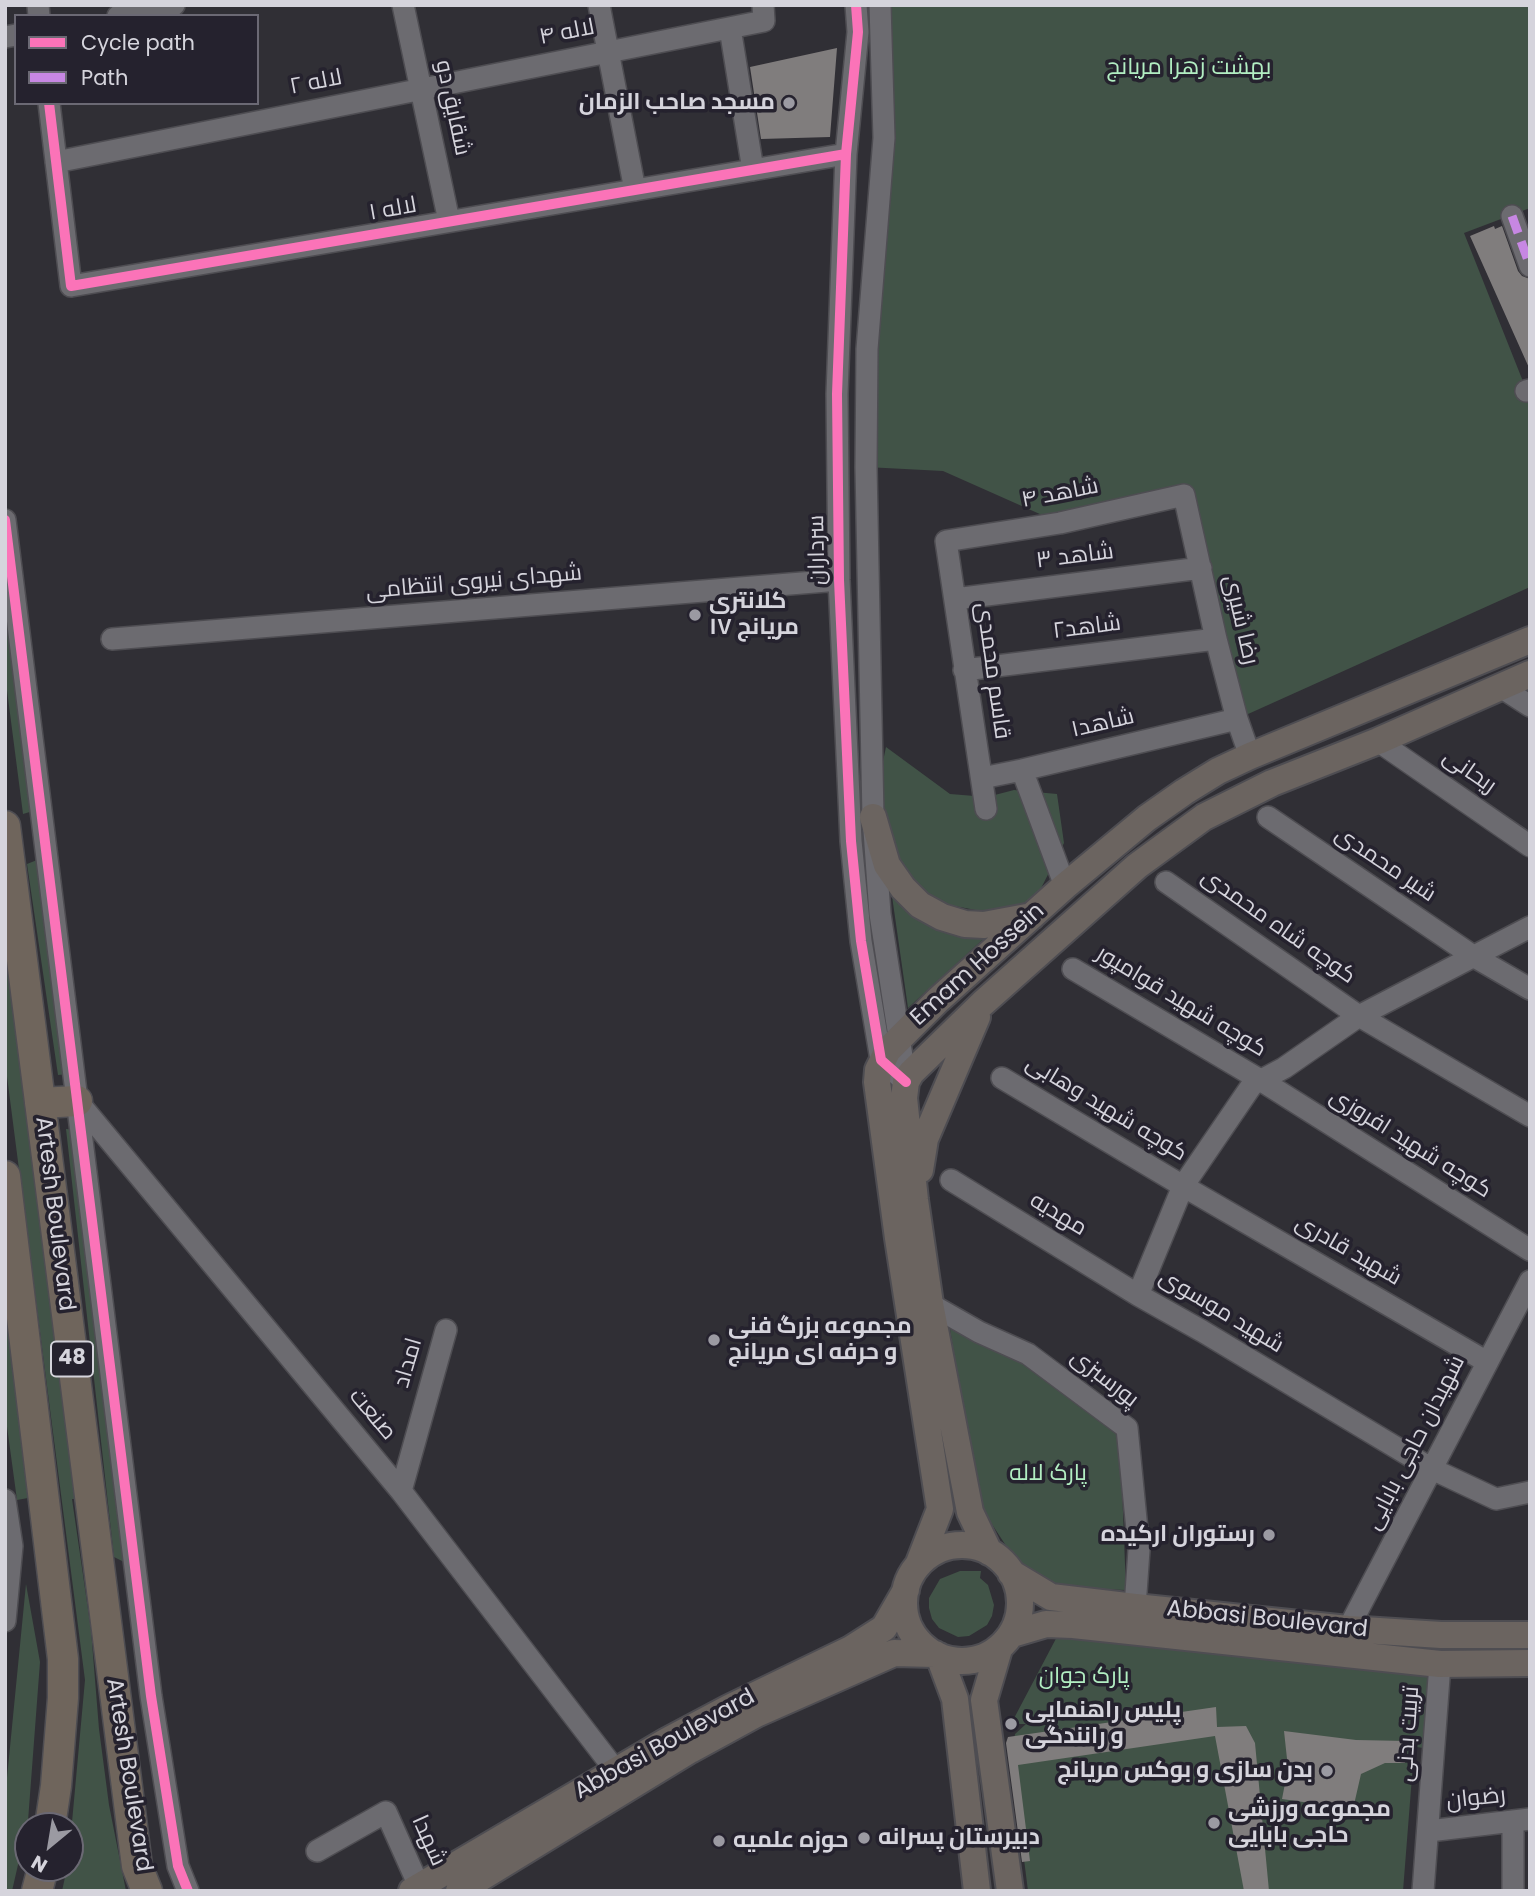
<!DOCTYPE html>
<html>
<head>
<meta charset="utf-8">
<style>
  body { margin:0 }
  #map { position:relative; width:1535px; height:1896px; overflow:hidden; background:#302f35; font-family:Poppins,sans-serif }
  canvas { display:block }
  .frame { position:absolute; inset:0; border:7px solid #d5d4dc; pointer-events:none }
  .legend { position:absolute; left:14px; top:14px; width:245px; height:91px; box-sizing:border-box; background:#25222e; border:2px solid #6b6974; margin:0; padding:9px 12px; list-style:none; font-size:21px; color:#d5d4dc }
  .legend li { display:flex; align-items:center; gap:14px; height:35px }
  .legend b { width:35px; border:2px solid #6b6974 }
  .north { position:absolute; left:14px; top:1812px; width:70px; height:70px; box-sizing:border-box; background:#25222e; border:2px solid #6b6974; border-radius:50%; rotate:210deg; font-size:19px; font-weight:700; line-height:28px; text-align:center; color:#d5d4dc }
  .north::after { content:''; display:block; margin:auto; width:24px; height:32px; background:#9b9aa2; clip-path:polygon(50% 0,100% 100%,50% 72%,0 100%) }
</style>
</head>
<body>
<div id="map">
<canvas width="1535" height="1896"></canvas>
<div class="frame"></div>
<ul class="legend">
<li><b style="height:9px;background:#fb73b8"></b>Cycle path</li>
<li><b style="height:9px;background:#c787e3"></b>Path</li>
</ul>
<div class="north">N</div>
</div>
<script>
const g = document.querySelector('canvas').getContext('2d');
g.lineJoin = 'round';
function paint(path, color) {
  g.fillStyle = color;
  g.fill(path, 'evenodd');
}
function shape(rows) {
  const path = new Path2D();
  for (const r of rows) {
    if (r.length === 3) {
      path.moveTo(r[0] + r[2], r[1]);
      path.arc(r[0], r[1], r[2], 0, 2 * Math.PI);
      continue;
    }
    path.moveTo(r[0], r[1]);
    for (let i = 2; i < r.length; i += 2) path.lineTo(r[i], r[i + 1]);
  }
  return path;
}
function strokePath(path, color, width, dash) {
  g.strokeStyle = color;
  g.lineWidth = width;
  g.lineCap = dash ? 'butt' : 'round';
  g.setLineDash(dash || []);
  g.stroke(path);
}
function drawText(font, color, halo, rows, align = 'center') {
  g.font = font + ' Poppins,Cairo,sans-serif';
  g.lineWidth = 7;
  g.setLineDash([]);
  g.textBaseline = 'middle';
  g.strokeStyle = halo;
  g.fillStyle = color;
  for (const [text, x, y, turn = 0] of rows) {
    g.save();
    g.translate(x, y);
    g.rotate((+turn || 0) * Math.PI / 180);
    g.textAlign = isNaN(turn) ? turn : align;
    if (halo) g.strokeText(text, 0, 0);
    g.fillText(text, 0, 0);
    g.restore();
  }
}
const green = shape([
  [880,5,1530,5,1530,208,1464,233,1530,399,1530,587,1237,719,1183,495,1060,523,943,471,866,467],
  [5,589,33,811,23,814,5,675],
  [886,747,950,794,987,797,1014,790,1057,794,1064,843,1033,904,986,912,944,904,918,891,897,861,874,804],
  [37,860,68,1074,58,1075,27,864],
  [891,889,920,921,990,933,908,1008],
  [5,947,28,1095,75,1499,72,1499,91,1630,99,1729,109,1805,126,1891,62,1891,67,1868,70,1868,70,1844,85,1680,5,1061],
  [66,1129,77,1130,130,1565,114,1557],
  [5,1305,28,1498,17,1500,5,1412],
  [950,1329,1026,1364,1120,1435,1126,1590,1059,1588,1018,1564,978,1503],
  [960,1571,981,1571,980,1578,988,1585,994,1605,992,1616,987,1625,969,1636,958,1637,939,1628,932,1619,929,1608,929,1598,940,1579],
  [26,1584,40,1662,28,1821,12,1891,6,1891,5,1798],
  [1060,1631,1429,1672,1423,1748,1380,1741,1414,1751,1403,1891,1028,1891,1011,1756,1015,1734,1026,1724,1011,1724]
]);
const building = shape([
  [837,48,830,137,761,139,750,67],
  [1494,226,1495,229,1502,226,1518,271,1522,276,1530,279,1530,370,1470,236],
  [1216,1707,1217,1727,1246,1726,1255,1743,1269,1891,1244,1891,1215,1736,1018,1765,1030,1861,1022,1862,1006,1743,1008,1737],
  [1284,1731,1356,1740,1407,1741,1405,1763,1385,1763,1361,1774,1353,1809,1282,1799,1288,1768]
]);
const minor = shape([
  [38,5,39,16],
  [403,5,449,221],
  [599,5,635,190],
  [856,5,858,32,846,154,837,394,839,580,851,841,861,941,881,1060,906,1082],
  [880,5,884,138,867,349,866,467,873,817,880,914,906,1082],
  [118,16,174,5],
  [730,28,753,170],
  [5,37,16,35],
  [49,103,71,286,846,154],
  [56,162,764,21,763,5],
  [1512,216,1530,266],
  [1526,391,1530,390],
  [5,520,151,1696,178,1866,188,1891],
  [955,599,1201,568],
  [112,639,839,580],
  [964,670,1216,639],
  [1499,686,1530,706],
  [1378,741,1530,846],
  [1022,770,1065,886],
  [982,778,1022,770,1237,719],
  [986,809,946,541,1060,523,1184,495,1216,639,1237,719,1250,756],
  [1268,817,1473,956,1530,989],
  [1166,882,1359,1016,1530,1116],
  [1073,969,1262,1081,1530,1250],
  [1002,1078,1183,1186,1487,1362],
  [78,1102,401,1491,616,1771],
  [951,1180,1138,1295,1202,1331,1432,1469,1496,1499,1530,1492],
  [1138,1295,1183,1186,1252,1085,1284,1068,1359,1016,1530,927],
  [930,1304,979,1332,1028,1354,1127,1428,1139,1550,1135,1607],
  [401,1491,446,1330],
  [5,1500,12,1546,5,1621],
  [1348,1629,1530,1281],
  [1513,1821,1513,1891],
  [1429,1831,1530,1819],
  [317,1851,386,1812,419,1886],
  [1423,1891,1440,1664]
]);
const major = shape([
  [873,817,887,865,903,888,920,905,942,917,965,924,984,925,1032,916],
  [920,1170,925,1139,977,1017],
  [962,1603,58],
  [989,1552,970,1512,930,1304,915,1200,904,1098,906,1082,911,1073,983,1003,1137,866,1204,817,1272,783,1378,741,1530,674],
  [919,1563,940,1509,898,1238,877,1082,878,1070,888,1050,938,1000,1065,886,1147,818,1184,792,1218,771,1250,756,1530,640],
  [1011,1573,1051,1597,1135,1607,1348,1629,1441,1635,1530,1635],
  [1012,1634,1046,1624,1073,1625,1440,1664,1530,1663],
  [999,1649,984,1700,1010,1891],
  [939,1656,955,1699,977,1891],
  [412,1891,667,1741,729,1708,851,1649,884,1628,906,1590],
  [459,1891,690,1750,756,1714,894,1653,935,1654]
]);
const highway = shape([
  [5,826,137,1866,147,1891],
  [40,1103,77,1101],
  [5,1176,63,1659,63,1698,56,1786,50,1826],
  [37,1891,43,1868]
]);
const quiet = shape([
  [1512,216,1530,266]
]);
const cycleway = shape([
  [856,5,858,32,846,154,837,394,839,580,851,841,861,941,881,1060,906,1082],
  [49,103,71,286,846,154],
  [5,520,151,1696,178,1866,188,1891]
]);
const markers = [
  [789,103,7,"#9b9aa2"],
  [695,615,7,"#9b9aa2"],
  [714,1340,7,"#9b9aa2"],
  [1269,1535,7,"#9b9aa2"],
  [1011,1724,7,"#9b9aa2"],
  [1327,1771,7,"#9b9aa2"],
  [1214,1823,7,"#9b9aa2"],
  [864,1838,7,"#9b9aa2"],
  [719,1841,7,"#9b9aa2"]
];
const shields = [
  [72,1359,42]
];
const shieldNames = [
  ["48",72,1359]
];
const streetNames = [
  ["لاله ۴",567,33,-11],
  ["لاله ۲",316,83,-11],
  ["شقایق دو",452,108,78],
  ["لاله ۱",393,210,-10],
  ["شاهد ۴",1060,494,-11],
  ["سرداران",818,550,-91],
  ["شاهد ۳",1075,557,-7],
  ["شهدای نیروی انتظامی",474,583,-5],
  ["رضا شیری",1240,620,77],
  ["شاهد۲",1087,628,-7],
  ["قاسم محمدی",992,671,82],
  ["شاهد۱",1103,724,-13],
  ["ریحانی",1469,772,35],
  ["شیر محمدی",1385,865,34],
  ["کوچه شاه محمدی",1278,927,35],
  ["Emam Hossein",978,965,-42],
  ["کوچه شهید قوامپور",1181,1002,31],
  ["کوچه شهید وهابی",1106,1109,31],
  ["کوچه شهید افروزی",1410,1144,32],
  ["Artesh Boulevard",54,1214,83],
  ["مهدیه",1058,1215,31],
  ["شهید قادری",1348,1251,30],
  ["شهید موسوی",1221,1312,31],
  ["امداد",409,1363,-74],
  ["پورسبزی",1104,1379,38],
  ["صنعت",372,1415,50],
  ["شهیدان حاجی بابایی",1416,1443,-63],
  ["Abbasi Boulevard",1267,1620,6],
  ["تربیت بدنی",1409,1734,-86],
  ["Abbasi Boulevard",665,1745,-29],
  ["Artesh Boulevard",128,1775,81],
  ["رضوان",1476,1799,-6],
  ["شهدا",428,1841,66]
];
const parkNames = [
  ["بهشت زهرا مریانج",1189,68],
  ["پارک لاله",1048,1474],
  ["پارک جوان",1084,1677]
];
const poiNames = [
  ["مسجد صاحب الزمان",775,103,"right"],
  ["کلانتری",709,602],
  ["۱۷ مریانج",709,628],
  ["مجموعه بزرگ فنی",728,1327],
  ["و حرفه ای مریانج",728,1353],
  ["رستوران ارکیده",1255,1535,"right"],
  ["پلیس راهنمایی",1025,1711],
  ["و رانندگی",1025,1737],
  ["بدن سازی و بوکس مریانج",1313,1771,"right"],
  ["مجموعه ورزشی",1228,1810],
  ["حاجی بابایی",1228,1836],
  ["دبیرستان پسرانه",878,1838],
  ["حوزه علمیه",733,1841]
];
paint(green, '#415347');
paint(building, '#807d7d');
strokePath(minor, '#4e4d52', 24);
strokePath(major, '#4e4d52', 30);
strokePath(highway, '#4e4d52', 33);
strokePath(minor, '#6c6b70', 21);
strokePath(major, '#6b6460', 26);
strokePath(highway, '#6f655c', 30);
strokePath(quiet, '#c787e3', 9, [18, 9]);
strokePath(cycleway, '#fb73b8', 10);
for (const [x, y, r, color] of markers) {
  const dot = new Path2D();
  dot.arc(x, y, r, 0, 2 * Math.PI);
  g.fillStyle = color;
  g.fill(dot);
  strokePath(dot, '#25222e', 2.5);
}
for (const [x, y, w] of shields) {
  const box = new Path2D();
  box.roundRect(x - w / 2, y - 17.5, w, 35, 5);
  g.fillStyle = '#25222e';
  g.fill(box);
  strokePath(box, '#d5d4dc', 2);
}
drawText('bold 21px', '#d5d4dc', null, shieldNames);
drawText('23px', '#d5d4dc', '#25222e', streetNames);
drawText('23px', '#b2eec2', '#25222e', parkNames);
drawText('bold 23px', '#d5d4dc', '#25222e', poiNames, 'left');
</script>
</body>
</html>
